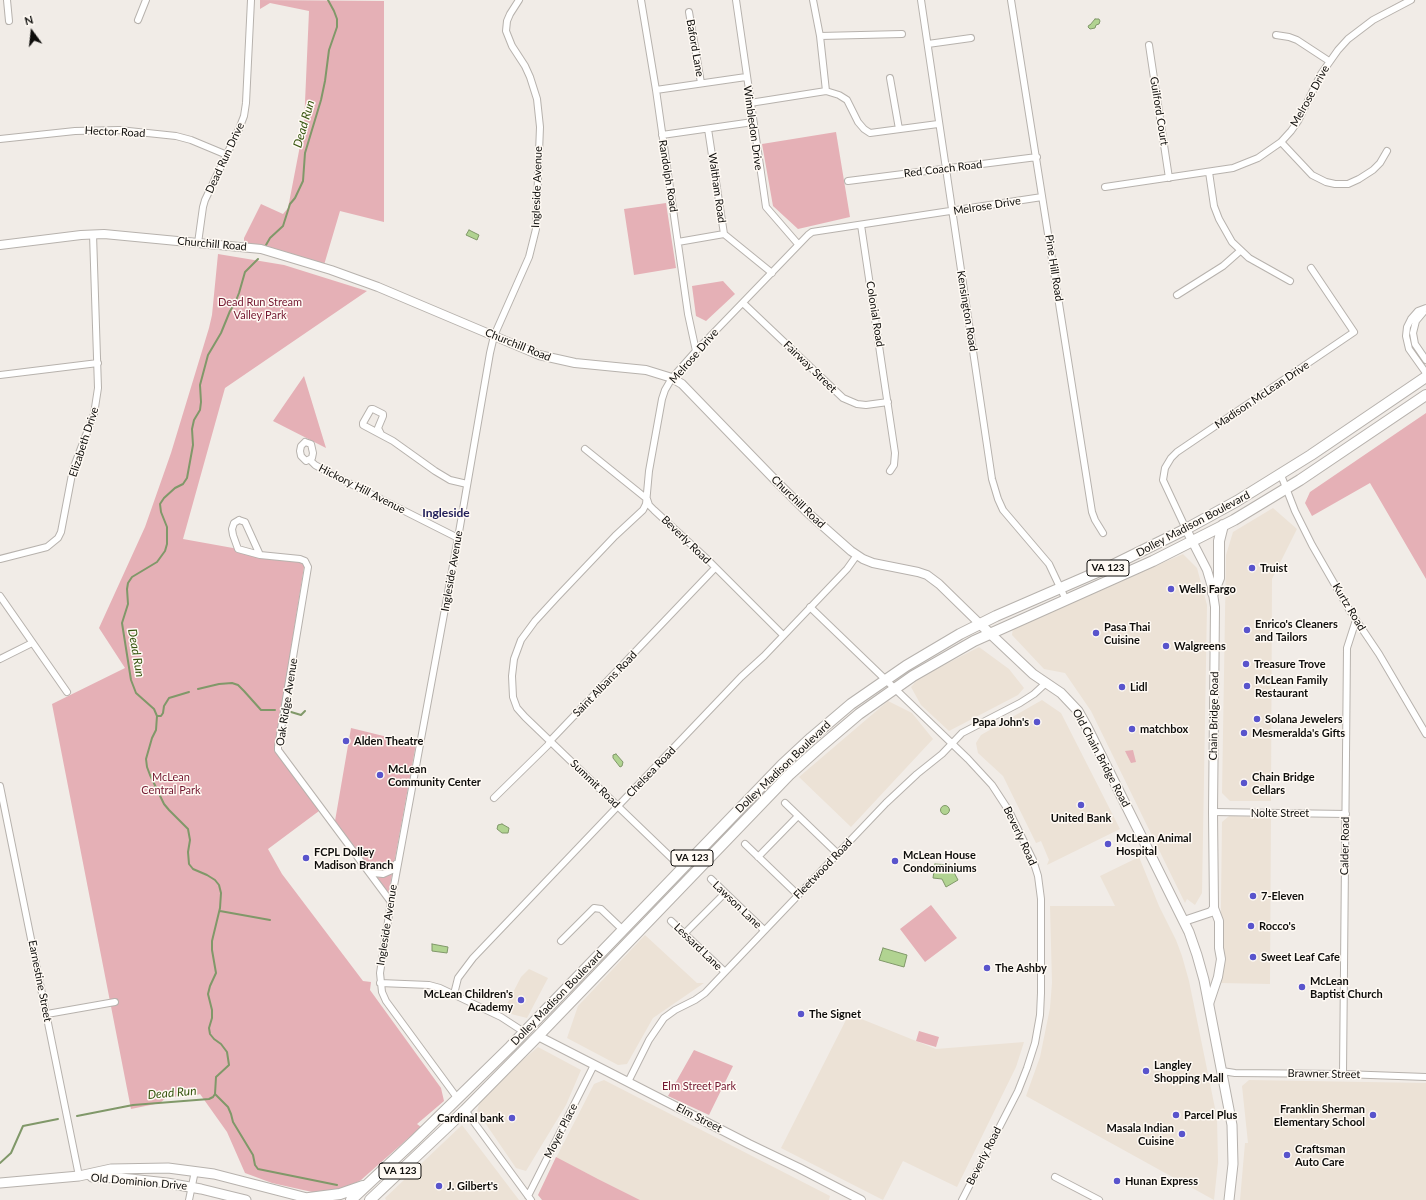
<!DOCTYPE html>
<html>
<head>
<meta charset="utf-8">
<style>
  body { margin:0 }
  #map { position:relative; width:1426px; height:1200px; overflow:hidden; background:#f1ece7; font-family:Lato,sans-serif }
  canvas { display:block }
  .north { position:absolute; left:12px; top:12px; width:40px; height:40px; -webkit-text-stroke:3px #fffaf4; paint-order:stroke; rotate:345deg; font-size:11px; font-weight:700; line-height:16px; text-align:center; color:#0e0d0b }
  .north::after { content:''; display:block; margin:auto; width:14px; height:18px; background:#0e0d0b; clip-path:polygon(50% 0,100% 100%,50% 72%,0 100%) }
</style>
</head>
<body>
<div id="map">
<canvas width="1426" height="1200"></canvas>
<div class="north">N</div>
</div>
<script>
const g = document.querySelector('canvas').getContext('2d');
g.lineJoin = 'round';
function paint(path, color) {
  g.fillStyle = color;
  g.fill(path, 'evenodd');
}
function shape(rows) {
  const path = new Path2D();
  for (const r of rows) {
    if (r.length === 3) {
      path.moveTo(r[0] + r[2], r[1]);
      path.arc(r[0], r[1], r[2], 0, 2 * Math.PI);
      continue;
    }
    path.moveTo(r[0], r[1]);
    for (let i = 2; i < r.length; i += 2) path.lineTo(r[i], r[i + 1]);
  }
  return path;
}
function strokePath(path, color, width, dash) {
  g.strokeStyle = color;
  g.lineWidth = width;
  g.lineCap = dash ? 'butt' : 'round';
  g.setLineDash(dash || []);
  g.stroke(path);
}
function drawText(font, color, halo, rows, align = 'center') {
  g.font = font + ' Lato,sans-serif';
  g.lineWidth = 3;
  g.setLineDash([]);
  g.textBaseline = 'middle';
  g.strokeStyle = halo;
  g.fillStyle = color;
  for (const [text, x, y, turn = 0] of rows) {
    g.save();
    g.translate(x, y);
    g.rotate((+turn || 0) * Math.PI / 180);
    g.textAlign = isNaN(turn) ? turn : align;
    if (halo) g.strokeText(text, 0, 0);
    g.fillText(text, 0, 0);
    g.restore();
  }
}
const built = shape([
  [1273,508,1297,529,1272,579,1271,801,1230,801,1222,793,1226,555,1233,532],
  [1183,554,1197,568,1207,605,1202,893,1195,905,1187,899,1185,903,1091,711,1065,673,1044,669,1012,635,1013,628],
  [979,647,1009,669,1024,688,1018,695,949,731,921,705,911,687,919,678],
  [1042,700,1061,713,1120,829,1047,865,1049,860,1041,841,1036,843,1003,776,978,753,976,743,981,735],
  [888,701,912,713,933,739,851,827,799,777],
  [1229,816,1271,817,1270,984,1220,983,1222,822],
  [1139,857,1159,906,1176,940,1182,956,1189,981,1217,1118,1218,1162,1214,1200,1026,1096,1040,1057,1050,1008,1052,983,1050,906,1115,906,1100,876],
  [645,935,697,983,704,983,653,1018,627,1064,618,1065,567,1038,578,1006],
  [529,969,548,978,527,1018,503,1012,521,977],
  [849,1014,936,1049,1024,1042,1016,1067,957,1187,903,1161,883,1200,781,1148],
  [538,1047,581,1070,566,1105,526,1171,516,1168,477,1111,480,1101,498,1081],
  [604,1080,830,1196,829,1200,640,1200,556,1158,594,1084],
  [1249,1080,1426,1083,1426,1200,1240,1200,1245,1143,1248,1143,1242,1086],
  [462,1125,519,1200,386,1200,385,1198]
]);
const green = shape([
  [260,0,384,1,384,222,340,211,324,265,244,243,244,238,261,204,283,214,288,208,304,125,309,11,270,3,260,9],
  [836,132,850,217,798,229,773,206,762,144],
  [666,203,676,268,634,275,624,209],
  [218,254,284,265,367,291,225,388,183,539,305,561,275,747,319,811,268,849,282,874,363,981,371,982,370,990,441,1088,444,1101,417,1124,421,1127,361,1180,330,1196,272,1183,245,1173,227,1132,200,1094,193,1096,167,1097,160,1103,131,1109,52,704,125,668,99,628,145,527,171,453,209,328,212,315],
  [723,281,735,294,706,321,696,316,692,286],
  [304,376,326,448,273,421],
  [1426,413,1426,579,1370,483,1312,516,1305,503,1310,492],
  [351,728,416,744,388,897,335,821],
  [1133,750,1136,762,1131,763,1125,751],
  [931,905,957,938,925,962,900,929],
  [919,1031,939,1037,936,1047,916,1041],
  [694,1050,733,1066,709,1115,668,1096],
  [556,1157,598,1179,640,1200,542,1200,538,1195]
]);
const water = shape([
  [1095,19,1099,19,1100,21,1099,24,1096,25,1095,28,1090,29,1088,27,1089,25,1090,25,1095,19],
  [469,230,479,235,477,240,466,235,469,230],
  [616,754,623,762,622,766,620,767,613,758,613,755,616,754],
  [945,810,4.5],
  [502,824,509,828,508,833,502,833,497,829,498,825,502,824],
  [935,864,950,865,958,880,946,887,942,879,933,878,935,864],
  [432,944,448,947,447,953,432,951,432,944],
  [883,948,907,955,904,967,879,960,883,948]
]);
const stream = shape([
  [266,245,270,238,283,226,290,204,295,198,303,181,305,153,321,100,325,81,329,50,337,27,337,19,334,11,328,0],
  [198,689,219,684,232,683,238,685,244,691,261,710,275,710],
  [291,712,301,715,305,711],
  [157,716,161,716,163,713,164,706,169,698,189,692],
  [220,911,270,920],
  [215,1094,228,1107,231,1114,233,1122,253,1155,255,1165,258,1169,337,1185],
  [77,1116,133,1105,209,1099,213,1097,215,1094,216,1077,229,1065,227,1052,221,1044,214,1039,210,1034,209,1028,212,1018,212,1010,208,994,210,986,216,973,212,950,212,941,220,908,221,893,219,885,215,880,207,875,193,869,189,864,188,852,190,840,188,829,169,810,164,804,150,775,147,767,146,759,152,738,156,730,157,716,154,709,136,693,131,680,122,623,128,604,127,589,128,583,132,577,157,562,165,551,167,544,167,527,161,512,160,504,164,498,175,488,183,484,187,478,193,445,192,429,194,420,200,410,201,402,200,385,208,355,221,333,230,311,235,303,239,293,245,272,258,259],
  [0,1163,11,1153,23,1126,58,1119]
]);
const minor = shape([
  [7,0,9,21],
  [641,0,656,90,688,314,696,351],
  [736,0,766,207,798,244],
  [813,0,820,36,826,91],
  [921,0,992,479,998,499,1003,510,1049,564,1066,600],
  [1011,0,1092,512,1095,520,1103,533],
  [689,12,701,83],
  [138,20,146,0],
  [1276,35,1289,37,1297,40,1329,61],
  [820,36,902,34],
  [928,44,971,38],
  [1149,45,1169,178],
  [890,78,899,129],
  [656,90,746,77],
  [750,103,826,91,839,95,847,100,858,122,864,129,870,133,938,124],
  [708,129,724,234,772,273],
  [662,135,753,122],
  [0,139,75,131,119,130,176,136,191,140,227,155],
  [1281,142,1312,175,1326,182,1335,184,1348,184,1359,179,1373,170,1380,163,1387,151],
  [1209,172,1214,206,1219,219,1232,242,1249,258,1290,281],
  [848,181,1037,157],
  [1105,187,1233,168,1258,158,1281,142,1291,131,1298,121,1321,74,1338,50,1348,39,1373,20,1411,0],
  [861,225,895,453,894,465,890,471],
  [678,242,724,234],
  [198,243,203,207,205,200,239,129,244,116,246,103,251,0],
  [1177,295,1223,266,1240,251],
  [743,303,843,398,857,404,866,405,888,402],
  [1426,308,1418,311,1411,319,1407,327,1406,336,1409,349,1426,373],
  [1426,309,1416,321,1413,333,1415,344,1426,360],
  [0,375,98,363],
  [381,434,378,428,383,416,383,414,373,409,371,409,363,423,363,425,393,441,435,471,450,480,467,484],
  [305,442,311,444,313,453,312,458,306,461,301,456,300,451,301,446,305,442],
  [585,449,647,499,649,505,654,510,708,560,783,635],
  [310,460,315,465,335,476,458,538],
  [1281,475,1295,511,1312,545,1350,611,1379,654,1426,734],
  [239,520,245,522,260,555,238,549,233,535,232,529,234,523,239,520],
  [1186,529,1163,480,1165,468,1171,458,1177,452,1354,332,1311,268],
  [260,555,300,559,305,561,308,567,278,747,278,750,391,902],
  [0,559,47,547,58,538,61,532,73,469,94,414,98,388,93,234],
  [0,596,67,692],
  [810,607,968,759,992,785,1009,811,1033,860,1038,876,1041,899,1041,993,1040,1015,1035,1043,1027,1068,1018,1091,962,1200],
  [0,659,32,643],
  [0,786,79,1176],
  [494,798,548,745,550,741,715,568],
  [785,803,838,854],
  [1213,812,1346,814],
  [745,844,798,895],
  [758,857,798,816],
  [682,868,525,717,517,708,513,697,512,676,514,659,521,640,535,621,557,597,615,536,643,510,646,504,649,471,662,399,665,390,672,378,696,351,808,235,812,232,1042,197],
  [369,870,374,873,383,874,392,870,396,864],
  [711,879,764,930],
  [671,921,725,972],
  [684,934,725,893],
  [561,941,594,908,601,909,623,930],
  [380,983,429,985,440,988,501,1017,524,1032],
  [454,994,458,978,473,958,741,677,764,656,847,569,857,555],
  [47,1014,115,1002],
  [1222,1071,1235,1073,1343,1074,1426,1077],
  [1343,1074,1347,648,1356,620],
  [628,1082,649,1040,664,1018,675,1010,695,1000,705,993,886,803,917,774,942,754,962,733,1020,703,1034,694,1046,683],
  [458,1099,386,1001,382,992,380,973,391,902,458,538,490,353,494,336,529,257,536,229,540,127,537,99,530,77,525,66,512,46,506,31,507,21,510,14,519,0],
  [465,1110,531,1200],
  [1055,1177,1099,1200],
  [528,1196,594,1065],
  [189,1200,195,1171]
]);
const tertiary = shape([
  [0,245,81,235,104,234,261,249,331,270,378,287,539,355,575,363,646,370,672,378,682,384,775,480,808,513,851,551,863,559,873,563,918,572,927,575,939,584,980,624],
  [1186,529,1207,570,1212,587,1215,607,1213,812,1214,908,1219,921,1219,948,1221,959,1218,977,1209,1004],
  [1184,921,1211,912,1214,908],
  [538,1036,749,1144,799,1168,861,1200]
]);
const secondary = shape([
  [980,624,1033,674,1061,693,1078,711,1087,727,1189,932,1197,955,1204,980,1232,1125,1233,1164,1229,1200],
  [92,1177,121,1178,167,1183,201,1189,246,1200],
  [0,1183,79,1176,111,1169,168,1168,214,1174,315,1200]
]);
const primary = shape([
  [1213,593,1219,578,1219,541,1223,525],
  [309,1198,340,1194,363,1186],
  [351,1200,415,1140,510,1047,782,765,811,738,851,704,906,666,960,634,996,616,1109,567,1186,529,1237,501,1311,455,1426,377],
  [370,1200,465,1110,538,1036,789,775,819,748,859,714,913,676,974,641,1153,561,1234,520,1300,480,1426,395]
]);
const markers = [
  [1252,568,4,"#5954cc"],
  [1171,589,4,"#5954cc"],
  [1247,630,4,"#5954cc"],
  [1096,633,4,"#5954cc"],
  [1166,646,4,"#5954cc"],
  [1246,664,4,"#5954cc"],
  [1247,686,4,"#5954cc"],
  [1122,687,4,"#5954cc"],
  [1257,719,4,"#5954cc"],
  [1037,722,4,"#5954cc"],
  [1132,729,4,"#5954cc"],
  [1244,733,4,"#5954cc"],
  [346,741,4,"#5954cc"],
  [380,775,4,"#5954cc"],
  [1244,783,4,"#5954cc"],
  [1081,805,4,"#5954cc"],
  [1108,844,4,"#5954cc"],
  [306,858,4,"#5954cc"],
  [895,861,4,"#5954cc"],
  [1253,896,4,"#5954cc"],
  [1251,926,4,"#5954cc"],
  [1253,957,4,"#5954cc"],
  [987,968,4,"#5954cc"],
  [1302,987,4,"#5954cc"],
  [521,1000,4,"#5954cc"],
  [801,1014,4,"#5954cc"],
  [1146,1071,4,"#5954cc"],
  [1176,1115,4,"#5954cc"],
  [1373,1115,4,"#5954cc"],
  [512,1118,4,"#5954cc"],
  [1182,1134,4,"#5954cc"],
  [1287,1155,4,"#5954cc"],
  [1117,1181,4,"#5954cc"],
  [439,1186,4,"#5954cc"]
];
const shields = [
  [1108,568,42],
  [692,858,42],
  [400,1171,42]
];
const shieldNames = [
  ["VA 123",1108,568],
  ["VA 123",692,858],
  ["VA 123",400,1171]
];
const streetNames = [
  ["Baford Lane",695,48,80],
  ["Melrose Drive",1310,96,-61],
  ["Guilford Court",1159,111,81],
  ["Wimbledon Drive",753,128,82],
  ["Hector Road",115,132,3],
  ["Dead Run Drive",225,158,-65],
  ["Red Coach Road",943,169,-7],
  ["Randolph Road",668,176,81],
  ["Ingleside Avenue",537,187,-88],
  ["Waltham Road",717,188,82],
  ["Melrose Drive",987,206,-9],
  ["Churchill Road",212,244,5],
  ["Pine Hill Road",1054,268,81],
  ["Kensington Road",967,311,81],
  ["Colonial Road",875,314,81],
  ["Churchill Road",518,345,22],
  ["Melrose Drive",694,356,-49],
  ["Fairway Street",810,367,44],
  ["Madison McLean Drive",1262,395,-34],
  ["Elizabeth Drive",84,442,-72],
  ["Hickory Hill Avenue",362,489,27],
  ["Churchill Road",798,502,44],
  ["Dolley Madison Boulevard",1193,524,-28],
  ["Beverly Road",686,540,44],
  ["Ingleside Avenue",452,571,-80],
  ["Kurtz Road",1349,607,59],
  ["Saint Albans Road",605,684,-46],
  ["Oak Ridge Avenue",287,702,-81],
  ["Chain Bridge Road",1214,716,-89],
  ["Old Chain Bridge Road",1101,758,62],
  ["Dolley Madison Boulevard",783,767,-44],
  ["Chelsea Road",651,772,-46],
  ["Summit Road",595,784,44],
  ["Nolte Street",1280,813],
  ["Beverly Road",1020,836,65],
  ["Calder Road",1345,846,-89],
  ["Fleetwood Road",823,869,-46],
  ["Lawson Lane",737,905,44],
  ["Ingleside Avenue",387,925,-81],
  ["Lessard Lane",698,947,44],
  ["Earnestine Street",40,981,79],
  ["Dolley Madison Boulevard",557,998,-46],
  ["Brawner Street",1324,1074,1],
  ["Elm Street",699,1118,27],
  ["Moyer Place",561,1131,-63],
  ["Beverly Road",984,1156,-63],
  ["Old Dominion Drive",139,1182,5]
];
const parkNames = [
  ["Dead Run Stream",260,302],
  ["Valley Park",260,315],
  ["McLean",171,777],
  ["Central Park",171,790],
  ["Elm Street Park",699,1086]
];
const poiNames = [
  ["Truist",1260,568],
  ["Wells Fargo",1179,589],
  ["Enrico's Cleaners",1255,624],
  ["and Tailors",1255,637],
  ["Pasa Thai",1104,627],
  ["Cuisine",1104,640],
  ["Walgreens",1174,646],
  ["Treasure Trove",1254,664],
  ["McLean Family",1255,680],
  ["Restaurant",1255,693],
  ["Lidl",1130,687],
  ["Solana Jewelers",1265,719],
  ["Papa John's",1029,722,"right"],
  ["matchbox",1140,729],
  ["Mesmeralda's Gifts",1252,733],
  ["Alden Theatre",354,741],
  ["McLean",388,769],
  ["Community Center",388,782],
  ["Chain Bridge",1252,777],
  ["Cellars",1252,790],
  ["United Bank",1081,818,"center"],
  ["McLean Animal",1116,838],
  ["Hospital",1116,851],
  ["FCPL Dolley",314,852],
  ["Madison Branch",314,865],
  ["McLean House",903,855],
  ["Condominiums",903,868],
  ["7-Eleven",1261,896],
  ["Rocco's",1259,926],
  ["Sweet Leaf Cafe",1261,957],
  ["The Ashby",995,968],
  ["McLean",1310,981],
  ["Baptist Church",1310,994],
  ["McLean Children's",513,994,"right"],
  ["Academy",513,1007,"right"],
  ["The Signet",809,1014],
  ["Langley",1154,1065],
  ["Shopping Mall",1154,1078],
  ["Franklin Sherman",1365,1109,"right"],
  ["Elementary School",1365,1122,"right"],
  ["Parcel Plus",1184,1115],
  ["Cardinal bank",504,1118,"right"],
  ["Masala Indian",1174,1128,"right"],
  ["Cuisine",1174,1141,"right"],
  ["Craftsman",1295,1149],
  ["Auto Care",1295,1162],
  ["Hunan Express",1125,1181],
  ["J. Gilbert's",447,1186]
];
const waterNames = [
  ["Dead Run",304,124,-74],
  ["Dead Run",136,653,80],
  ["Dead Run",172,1093,-5]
];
const neighbourhoodNames = [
  ["Ingleside",446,513]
];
paint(built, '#ece2d6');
paint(green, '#e5b0b6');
paint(water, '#b1d391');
strokePath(water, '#809869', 1);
strokePath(stream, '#809869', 2);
strokePath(minor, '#b7b2ad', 8);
strokePath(tertiary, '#b7b2ad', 10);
strokePath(secondary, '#b7b2ad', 11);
strokePath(primary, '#b7b2ad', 12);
strokePath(minor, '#fff', 6);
strokePath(tertiary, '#fff', 8);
strokePath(secondary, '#fff', 9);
strokePath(primary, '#fff', 10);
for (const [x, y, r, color] of markers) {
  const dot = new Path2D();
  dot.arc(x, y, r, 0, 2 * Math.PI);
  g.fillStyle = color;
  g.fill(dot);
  strokePath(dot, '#fffaf4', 1.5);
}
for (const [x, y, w] of shields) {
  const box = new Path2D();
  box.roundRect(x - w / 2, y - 8, w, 16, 3);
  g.fillStyle = '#fffaf4';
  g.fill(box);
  strokePath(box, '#0e0d0b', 1);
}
drawText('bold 10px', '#0e0d0b', null, shieldNames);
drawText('11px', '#0e0d0b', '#fffaf4', streetNames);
drawText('11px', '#731730', '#fffaf4', parkNames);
drawText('bold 11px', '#0e0d0b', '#fffaf4', poiNames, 'left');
drawText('italic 12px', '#37550f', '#fffaf4', waterNames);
drawText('bold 12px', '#23205a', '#fffaf4', neighbourhoodNames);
</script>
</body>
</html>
